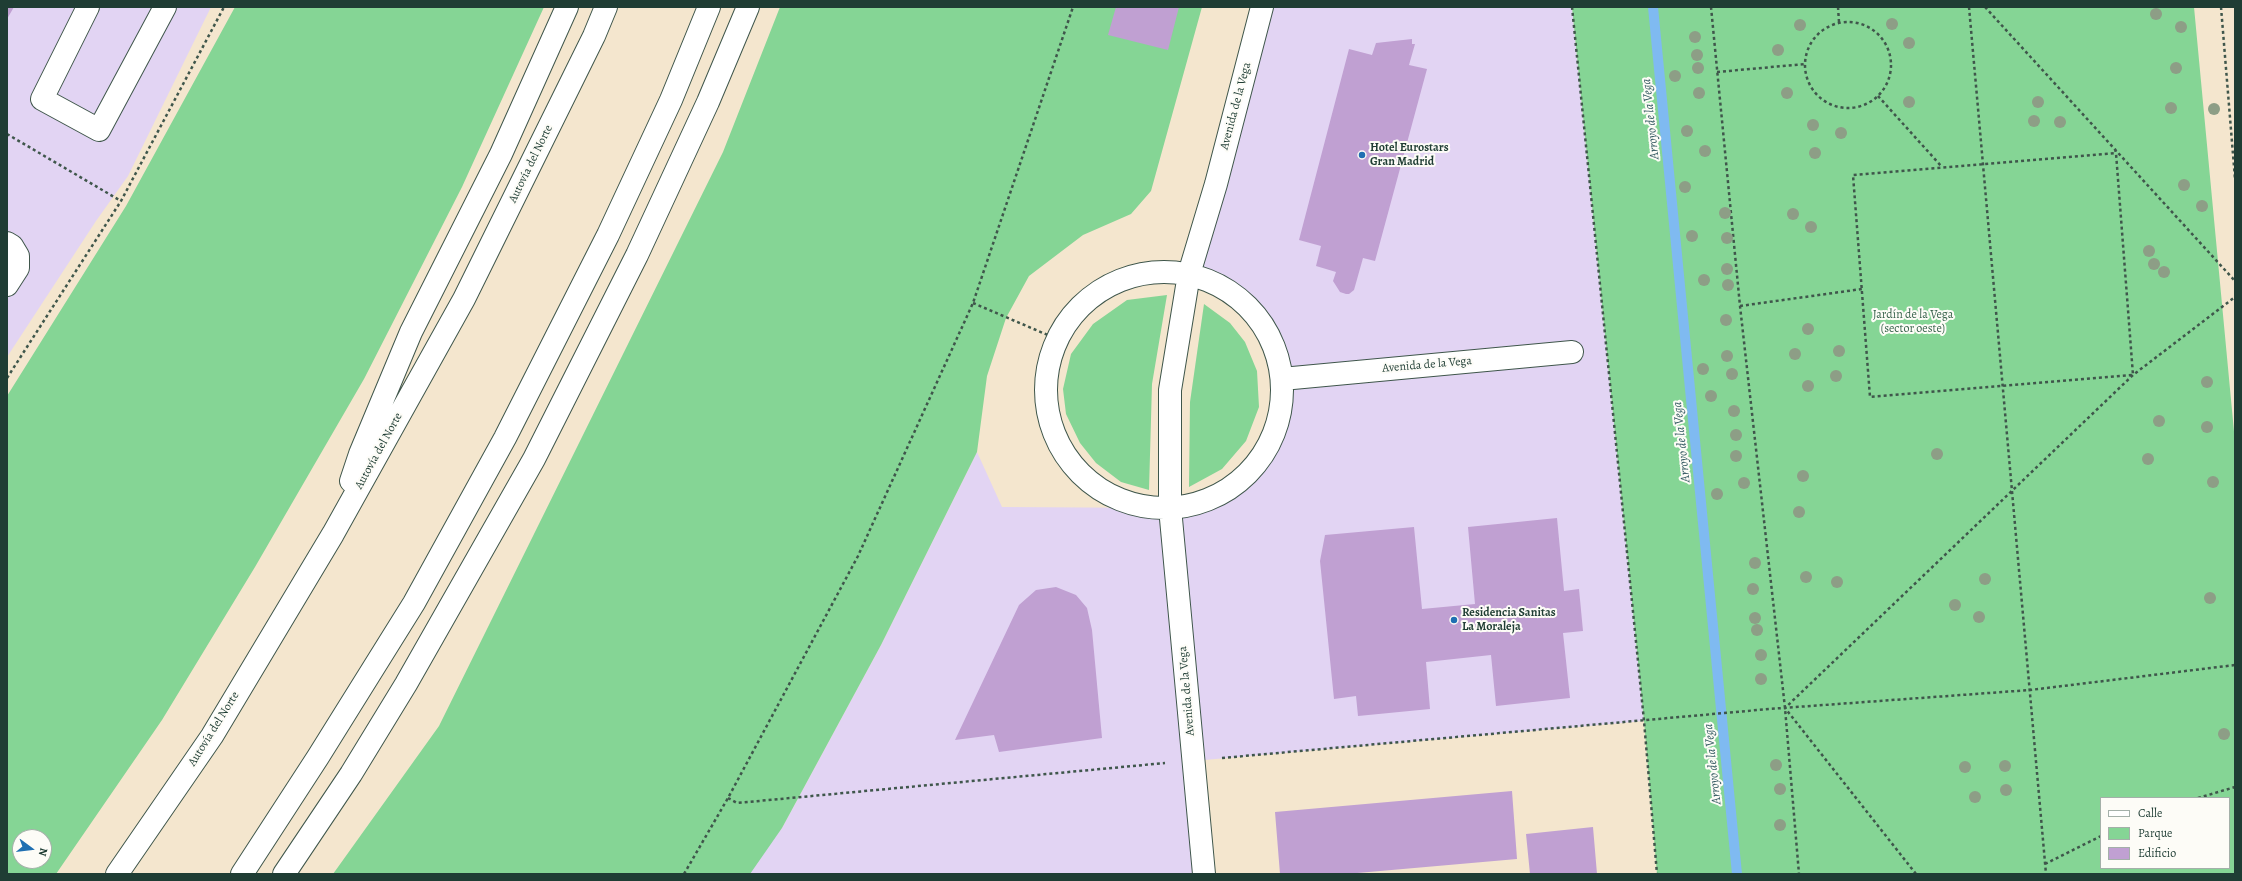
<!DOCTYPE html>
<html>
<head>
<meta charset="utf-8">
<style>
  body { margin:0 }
  #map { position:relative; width:2242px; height:881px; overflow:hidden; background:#f4e6ce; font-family:Alegreya,serif }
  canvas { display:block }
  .frame { position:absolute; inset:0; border:8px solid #1f3d34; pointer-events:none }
  .legend { position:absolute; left:2100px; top:797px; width:130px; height:72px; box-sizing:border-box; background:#fdfcf7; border:1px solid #a4b0a9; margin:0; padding:5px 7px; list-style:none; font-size:12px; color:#1f3d34 }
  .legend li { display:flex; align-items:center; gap:8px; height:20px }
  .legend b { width:20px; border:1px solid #a4b0a9 }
  .north { position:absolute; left:12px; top:829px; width:40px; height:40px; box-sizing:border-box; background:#fdfcf7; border:1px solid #a4b0a9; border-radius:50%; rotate:105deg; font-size:11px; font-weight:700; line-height:16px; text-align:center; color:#1f3d34 }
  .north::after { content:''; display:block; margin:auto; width:14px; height:18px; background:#1f6fb2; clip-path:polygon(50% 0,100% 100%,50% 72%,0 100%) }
</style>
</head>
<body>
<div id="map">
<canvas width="2242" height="881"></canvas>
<div class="frame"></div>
<ul class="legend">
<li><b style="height:5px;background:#fff"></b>Calle</li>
<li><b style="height:11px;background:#85d595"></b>Parque</li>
<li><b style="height:11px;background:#c0a0d2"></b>Edificio</li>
</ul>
<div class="north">N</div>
</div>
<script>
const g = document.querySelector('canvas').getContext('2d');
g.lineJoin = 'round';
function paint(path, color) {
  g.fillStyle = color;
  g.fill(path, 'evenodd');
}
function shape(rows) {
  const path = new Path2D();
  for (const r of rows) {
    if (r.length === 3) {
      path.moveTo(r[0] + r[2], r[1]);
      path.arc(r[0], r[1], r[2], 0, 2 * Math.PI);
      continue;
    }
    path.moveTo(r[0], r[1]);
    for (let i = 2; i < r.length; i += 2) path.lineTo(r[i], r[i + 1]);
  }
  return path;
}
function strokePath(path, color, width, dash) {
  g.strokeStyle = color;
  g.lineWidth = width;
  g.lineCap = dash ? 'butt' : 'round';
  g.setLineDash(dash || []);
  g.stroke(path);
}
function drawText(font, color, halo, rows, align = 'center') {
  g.font = font + ' Alegreya,serif';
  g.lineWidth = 4;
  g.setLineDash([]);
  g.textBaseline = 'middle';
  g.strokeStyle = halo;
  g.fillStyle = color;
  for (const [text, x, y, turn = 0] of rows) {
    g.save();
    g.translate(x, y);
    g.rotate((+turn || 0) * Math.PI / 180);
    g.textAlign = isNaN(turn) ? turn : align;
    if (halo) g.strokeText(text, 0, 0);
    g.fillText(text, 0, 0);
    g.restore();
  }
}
const built = shape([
  [7,7,211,7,128,176,96,221,7,357],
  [1262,7,1572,7,1644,721,1193,761,1204,874,745,874,782,828,881,645,977,452,1002,507,1170,508,1201,503,1231,488,1255,465,1272,436,1281,408,1282,379,1274,348,1257,317,1232,293,1207,280,1189,274]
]);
const green = shape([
  [235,7,544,7,462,187,364,379,255,567,162,720,56,874,7,874,7,396,126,206],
  [20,837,44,837,44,861,20,861],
  [780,7,1202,7,1151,191,1131,214,1083,235,1029,276,1006,318,987,376,977,452,881,645,782,828,750,874,333,874,439,726,723,152],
  [1572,7,2194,7,2235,442,2235,874,1657,874,1644,721],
  [2101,798,2229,798,2229,868,2101,868],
  [1167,295,1152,384,1149,490,1121,482,1096,463,1080,443,1066,414,1063,389,1071,354,1093,324,1127,300],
  [1204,304,1230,323,1245,342,1257,371,1259,407,1246,441,1222,469,1189,487,1190,402]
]);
const stream = shape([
  [1653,7,1737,874]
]);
const building = shape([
  [7,7,14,7,7,19],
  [1116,7,1179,7,1168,50,1108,35],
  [1412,39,1412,44,1415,44,1409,65,1427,69,1375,261,1363,258,1354,290,1349,294,1346,294,1340,292,1333,281,1336,272,1316,266,1321,246,1299,240,1349,49,1372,55,1376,43],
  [1557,518,1564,591,1579,589,1583,631,1563,633,1570,698,1496,706,1491,655,1426,662,1430,709,1358,716,1356,696,1334,699,1320,561,1325,535,1414,527,1422,609,1475,604,1468,527],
  [1056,587,1076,595,1087,608,1092,630,1102,738,999,752,994,735,955,740,1019,605,1036,590],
  [1512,791,1517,859,1346,874,1280,874,1275,812],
  [1593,827,1597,874,1530,874,1526,834]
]);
const path = shape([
  [1572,7,1644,721,1657,874],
  [1711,7,1740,306,1785,708,1799,874],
  [1838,7,1839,22],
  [1969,7,2046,874],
  [1985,7,2235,281],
  [2221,7,2235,179],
  [1848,65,43],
  [1717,72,1805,64],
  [1878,96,1942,167],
  [7,134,121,201],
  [2115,149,2116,153,2133,375,1870,397,1853,175,2116,153],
  [973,303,1057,339],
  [1740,306,1862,289],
  [7,378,121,201,224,7],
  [1222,758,1769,709,2030,690,2235,665],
  [728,798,737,803,1165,763],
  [2198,798,2235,787],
  [2045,864,2101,836],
  [684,874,728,798,858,556,973,303,1073,7],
  [1916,874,1785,708,2133,375,2235,297]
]);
const minor = shape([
  [88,7,42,99,99,130,165,7],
  [7,243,12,246,18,256,18,268,7,285],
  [1164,390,118],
  [1282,379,1572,352],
  [1204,874,1170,508,1170,390,1189,274,1216,184,1262,7]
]);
const highway = shape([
  [351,481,360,454,411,332,501,154,567,7],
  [117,874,212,736,333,534,464,299,594,36,606,7],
  [242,874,318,757,414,603,505,438,608,235,671,100,709,7],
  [284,874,351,774,406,684,534,459,637,255,708,102,748,7]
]);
const trees = [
  [2156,14],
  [1892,24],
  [1800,25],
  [2181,27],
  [1695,37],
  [1909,43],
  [1778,50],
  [1697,55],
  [1698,68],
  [2176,68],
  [1675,76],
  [1699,93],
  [1787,93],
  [1909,102],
  [2038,102],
  [2171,108],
  [2214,109],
  [2034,121],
  [2060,122],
  [1813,125],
  [1687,131],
  [1841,133],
  [1705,151],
  [1815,153],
  [2184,185],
  [1685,187],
  [2202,206],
  [1725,213],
  [1793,214],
  [1811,227],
  [1692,236],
  [1727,238],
  [2149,251],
  [2154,264],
  [1727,269],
  [2164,272],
  [1704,280],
  [1728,285],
  [1726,320],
  [1808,329],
  [1839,351],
  [1795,354],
  [1727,356],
  [1703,369],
  [1732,374],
  [1836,376],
  [2207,382],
  [1808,386],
  [1711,396],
  [1734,411],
  [2159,421],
  [2207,427],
  [1736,435],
  [1937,454],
  [1736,456],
  [2148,459],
  [1803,476],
  [2213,482],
  [1744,483],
  [1717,494],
  [1799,512],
  [1755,563],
  [1806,577],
  [1985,579],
  [1837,582],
  [1753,589],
  [2210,598],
  [1955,605],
  [1979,617],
  [1755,618],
  [1757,630],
  [1761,655],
  [1761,679],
  [2224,734],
  [1776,765],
  [2005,766],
  [1965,767],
  [1780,789],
  [2006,790],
  [1975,797],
  [1780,825]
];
const markers = [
  [1362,155,4,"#1f6fb2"],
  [1454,620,4,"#1f6fb2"]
];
const streetNames = [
  ["Avenida de la Vega",1236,106,-75],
  ["Autovía del Norte",531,164,-64],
  ["Avenida de la Vega",1427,365,-5],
  ["Autovía del Norte",379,451,-61],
  ["Avenida de la Vega",1187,691,-95],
  ["Autovía del Norte",214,729,-58]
];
const poiNames = [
  ["Hotel Eurostars",1370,148],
  ["Gran Madrid",1370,162],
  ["Residencia Sanitas",1462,613],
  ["La Moraleja",1462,627]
];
const parkNames = [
  ["Jardín de la Vega",1913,315],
  ["(sector oeste)",1913,329]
];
const waterNames = [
  ["Arroyo de la Vega",1651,119,-96],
  ["Arroyo de la Vega",1682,442,-96],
  ["Arroyo de la Vega",1713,764,-96]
];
paint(built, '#e2d4f3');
paint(green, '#85d595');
strokePath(stream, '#7fbaf1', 10);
paint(building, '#c0a0d2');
strokePath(minor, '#3f564b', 24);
strokePath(highway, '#3f564b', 24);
strokePath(path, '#3f564b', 2.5, [3, 3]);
strokePath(minor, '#fff', 22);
strokePath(highway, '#fff', 22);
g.fillStyle = '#8d9e86';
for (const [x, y] of trees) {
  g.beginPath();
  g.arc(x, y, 6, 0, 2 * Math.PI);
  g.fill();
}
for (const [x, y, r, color] of markers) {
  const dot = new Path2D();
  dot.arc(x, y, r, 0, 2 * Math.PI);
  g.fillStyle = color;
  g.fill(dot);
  strokePath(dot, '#fdfcf7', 1.5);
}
drawText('12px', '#1f3d34', '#fdfcf7', streetNames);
drawText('bold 12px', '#1f3d34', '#fdfcf7', poiNames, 'left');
drawText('12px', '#38634c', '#fdfcf7', parkNames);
drawText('italic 13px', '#375c63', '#fdfcf7', waterNames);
</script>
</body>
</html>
